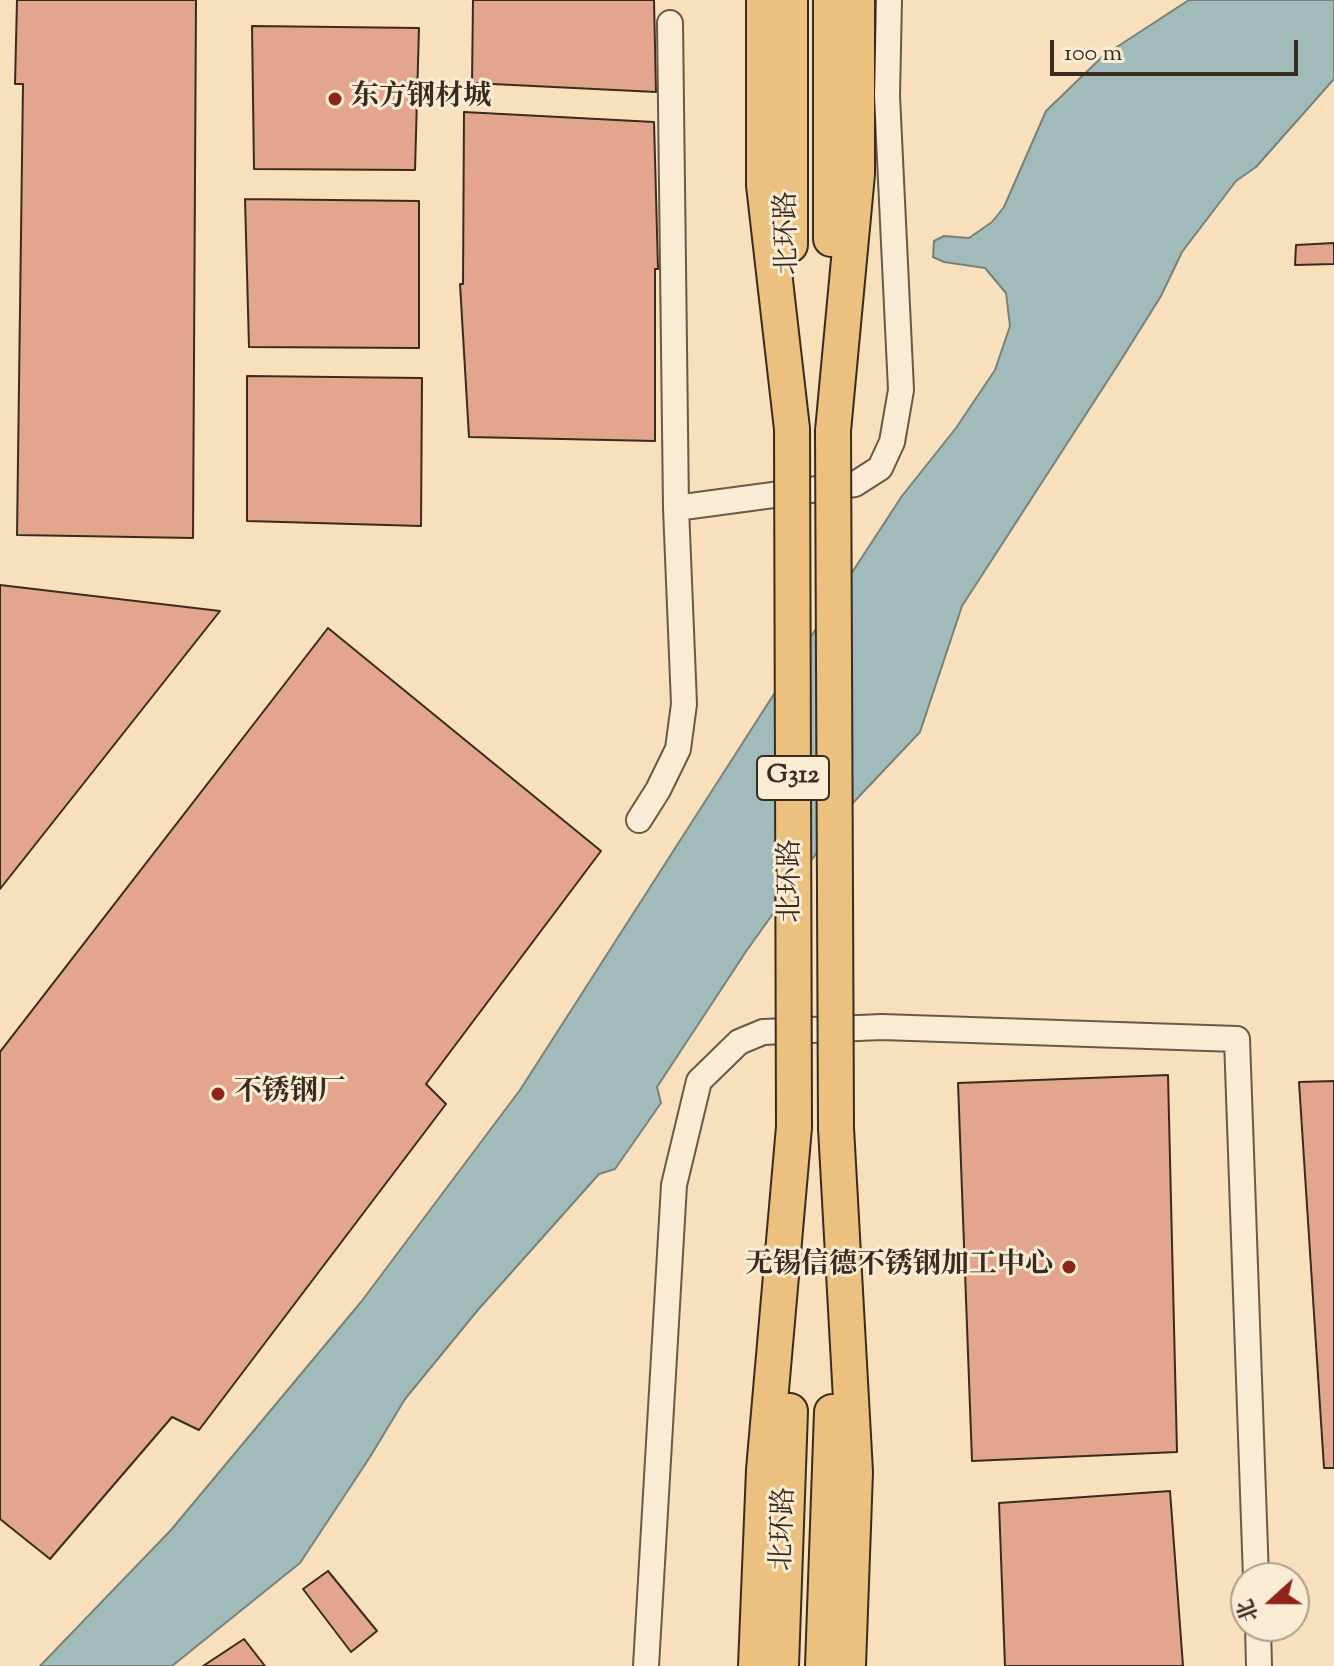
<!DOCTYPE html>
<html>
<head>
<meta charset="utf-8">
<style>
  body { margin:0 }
  #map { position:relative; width:1334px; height:1666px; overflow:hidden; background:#f8e0bd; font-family:"Sorts Mill Goudy","Noto Serif SC",serif }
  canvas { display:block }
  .north { position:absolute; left:1230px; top:1562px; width:80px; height:80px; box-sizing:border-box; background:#faebd4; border:2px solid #ad9f8b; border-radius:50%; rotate:249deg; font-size:22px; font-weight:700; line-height:32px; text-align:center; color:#392c1e }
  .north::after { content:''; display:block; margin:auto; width:28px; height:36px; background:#8f2418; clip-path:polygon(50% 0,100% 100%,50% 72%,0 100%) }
  .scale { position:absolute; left:1050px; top:40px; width:248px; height:36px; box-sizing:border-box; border:4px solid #392c1e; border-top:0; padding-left:10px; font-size:24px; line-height:28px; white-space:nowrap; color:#392c1e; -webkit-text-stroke:6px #faebd4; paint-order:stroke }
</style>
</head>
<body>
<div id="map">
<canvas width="1334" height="1666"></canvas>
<div class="north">北</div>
<div class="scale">100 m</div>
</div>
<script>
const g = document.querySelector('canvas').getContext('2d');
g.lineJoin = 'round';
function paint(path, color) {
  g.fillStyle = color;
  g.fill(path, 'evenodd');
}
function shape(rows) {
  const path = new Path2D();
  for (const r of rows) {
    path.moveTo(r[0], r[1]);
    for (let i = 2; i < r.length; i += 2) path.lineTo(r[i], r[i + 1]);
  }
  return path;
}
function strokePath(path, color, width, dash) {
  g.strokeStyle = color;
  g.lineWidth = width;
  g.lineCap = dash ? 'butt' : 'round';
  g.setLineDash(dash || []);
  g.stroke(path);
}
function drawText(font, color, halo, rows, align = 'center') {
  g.font = font + ' "Sorts Mill Goudy","Noto Serif SC",serif';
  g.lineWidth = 6;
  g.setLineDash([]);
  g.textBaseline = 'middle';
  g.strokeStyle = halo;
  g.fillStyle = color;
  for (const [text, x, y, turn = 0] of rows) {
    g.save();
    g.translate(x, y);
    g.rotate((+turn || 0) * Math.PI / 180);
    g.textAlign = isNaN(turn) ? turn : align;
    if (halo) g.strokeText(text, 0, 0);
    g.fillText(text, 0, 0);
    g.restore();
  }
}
const water = shape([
  [1189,0,1334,0,1334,79,1256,167,1236,181,1182,252,1161,296,1121,360,962,606,920,732,851,805,747,950,657,1087,661,1103,615,1169,599,1174,477,1311,405,1399,370,1457,300,1563,172,1666,40,1666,171,1530,361,1302,520,1090,851,574,902,496,956,428,995,370,1010,326,1006,293,985,268,944,262,933,257,934,241,944,236,969,238,992,222,1004,207,1046,111,1103,56,1189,0]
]);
const building = shape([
  [17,0,196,0,193,538,17,535,23,84,15,84,17,0],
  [473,0,654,0,656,92,472,83,473,0],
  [252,26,419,28,415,170,254,169,252,26],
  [464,112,654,122,658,269,655,269,655,441,469,437,460,284,463,284,464,112],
  [245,199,419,201,419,348,249,347,245,199],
  [1334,243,1334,264,1295,265,1296,245,1334,243],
  [247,376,422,378,421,526,247,521,247,376],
  [0,585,220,611,0,889,0,585],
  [328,628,601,851,426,1084,446,1104,199,1430,172,1417,50,1559,0,1519,0,1052,328,628],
  [1168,1075,1177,1452,972,1461,958,1083,1168,1075],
  [1334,1081,1334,1468,1324,1468,1299,1082,1334,1081],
  [1170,1491,1183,1666,1005,1666,999,1503,1170,1491],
  [328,1571,377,1631,351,1652,303,1589,328,1571],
  [244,1639,265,1666,203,1666,244,1639]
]);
const minor = shape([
  [676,508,855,484,880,468,892,442,901,390,887,96,889,0],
  [639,820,658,790,678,749,684,704,676,508,670,23],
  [1258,1626,1259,1666],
  [646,1666,674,1185,699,1081,739,1042,763,1032,882,1027,1237,1039,1256,1578]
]);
const highway = shape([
  [764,0,764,185,792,429],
  [790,0,790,245],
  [831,0,831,239],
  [833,431,857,174,857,0],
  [836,1128,855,1472,848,1666],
  [756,1666,764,1470,794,1127],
  [781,1666,790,1411],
  [823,1666,832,1412]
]);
const highwayBridge = shape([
  [792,429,794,1127],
  [833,431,836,1128]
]);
const markers = [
  [335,99,8,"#8f2418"],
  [218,1094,8,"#8f2418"],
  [1069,1267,8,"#8f2418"]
];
const shields = [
  [793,778,72]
];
const shieldNames = [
  ["G312",793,778]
];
const poiNames = [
  ["东方钢材城",351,99],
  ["不锈钢厂",234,1094],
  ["无锡信德不锈钢加工中心",1053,1267,"right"]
];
const streetNames = [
  ["北环路",790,233,-91],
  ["北环路",793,881,-90],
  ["北环路",786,1529,-88]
];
paint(water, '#a1bbbb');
strokePath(water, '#77827c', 2);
paint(building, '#e3a58d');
strokePath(building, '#392c1e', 2);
strokePath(minor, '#695946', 28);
strokePath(highway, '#392c1e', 38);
strokePath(minor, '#faebd4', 24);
strokePath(highway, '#ecc07e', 34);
strokePath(highwayBridge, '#392c1e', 38, []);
strokePath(highwayBridge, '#ecc07e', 34);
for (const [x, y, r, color] of markers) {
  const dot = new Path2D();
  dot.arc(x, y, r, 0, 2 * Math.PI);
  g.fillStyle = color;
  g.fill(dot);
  strokePath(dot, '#faebd4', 3);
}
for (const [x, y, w] of shields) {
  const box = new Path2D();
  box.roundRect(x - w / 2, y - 22, w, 44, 6);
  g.fillStyle = '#faebd4';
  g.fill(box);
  strokePath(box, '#392c1e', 2);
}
drawText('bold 26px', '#392c1e', null, shieldNames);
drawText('bold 28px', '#392c1e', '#faebd4', poiNames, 'left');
drawText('28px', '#392c1e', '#faebd4', streetNames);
</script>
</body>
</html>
